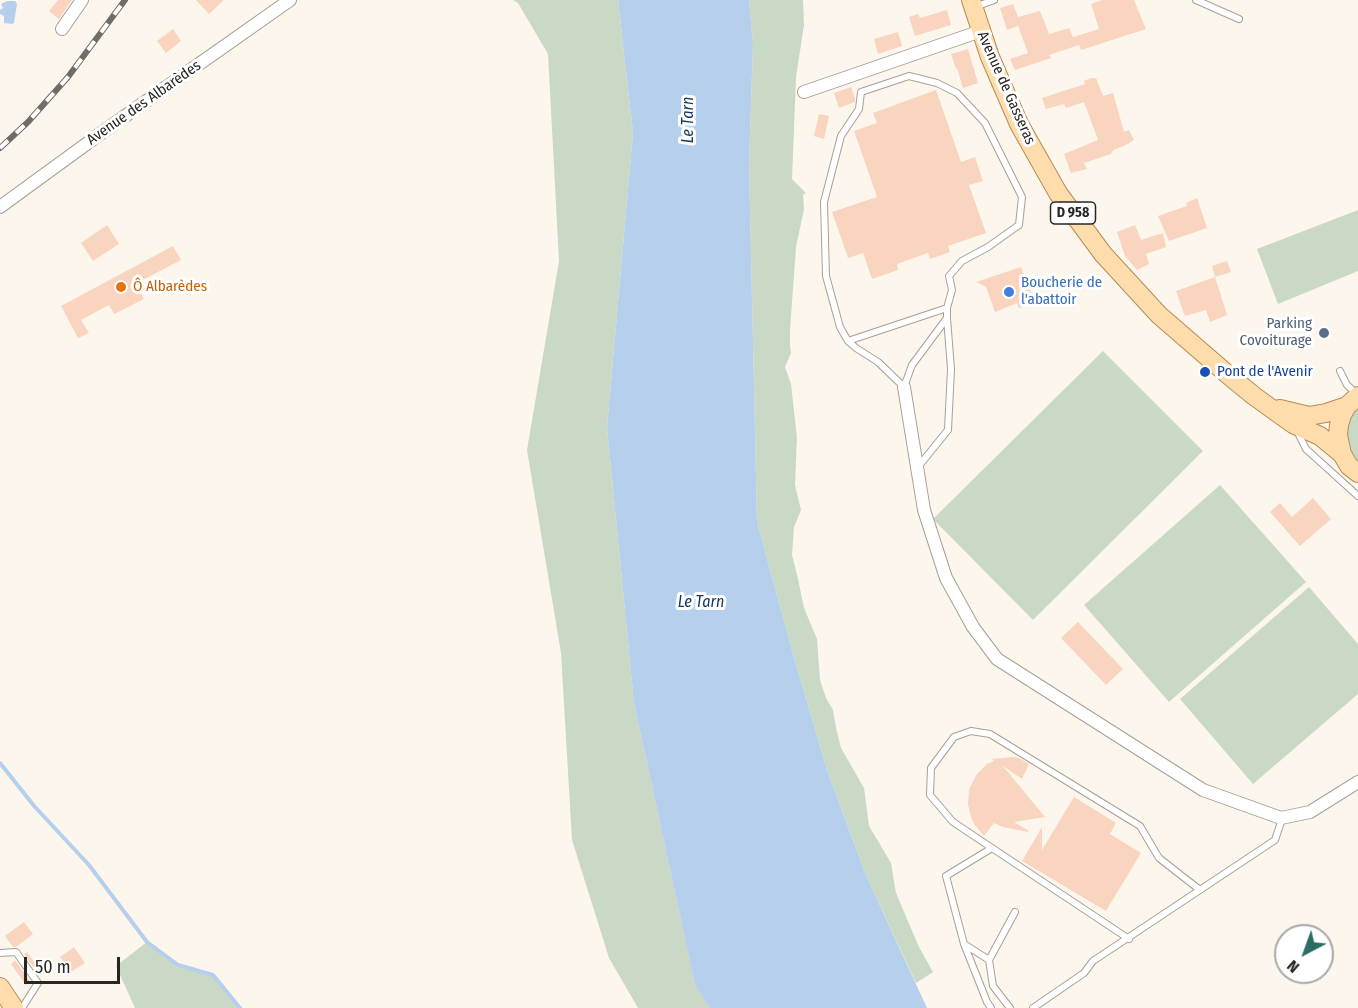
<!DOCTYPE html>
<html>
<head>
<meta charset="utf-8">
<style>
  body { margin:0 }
  #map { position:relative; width:1358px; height:1008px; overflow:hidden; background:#fdf6ed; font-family:"Fira Sans Condensed",sans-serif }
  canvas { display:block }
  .north { position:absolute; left:1274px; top:924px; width:60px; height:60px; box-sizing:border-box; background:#fff; border:2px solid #a9a8a7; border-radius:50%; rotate:221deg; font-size:16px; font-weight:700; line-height:24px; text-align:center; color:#282622 }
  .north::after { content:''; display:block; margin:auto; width:21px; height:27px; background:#296e61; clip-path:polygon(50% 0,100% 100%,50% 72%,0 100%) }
  .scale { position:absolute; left:24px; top:957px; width:96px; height:27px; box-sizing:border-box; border:3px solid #282622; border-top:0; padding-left:8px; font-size:18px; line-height:21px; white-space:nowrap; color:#282622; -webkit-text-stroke:4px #fff; paint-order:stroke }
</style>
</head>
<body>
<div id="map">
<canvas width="1358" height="1008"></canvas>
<div class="north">N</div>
<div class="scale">50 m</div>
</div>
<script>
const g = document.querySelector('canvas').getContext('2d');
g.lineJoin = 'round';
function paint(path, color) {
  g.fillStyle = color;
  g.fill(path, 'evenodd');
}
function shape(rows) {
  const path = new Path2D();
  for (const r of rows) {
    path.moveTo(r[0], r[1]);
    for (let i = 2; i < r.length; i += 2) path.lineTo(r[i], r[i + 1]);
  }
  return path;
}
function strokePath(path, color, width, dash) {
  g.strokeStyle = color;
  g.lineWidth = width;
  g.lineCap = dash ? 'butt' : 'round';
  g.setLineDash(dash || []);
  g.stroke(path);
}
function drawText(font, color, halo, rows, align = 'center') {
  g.font = font + ' "Fira Sans Condensed",sans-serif';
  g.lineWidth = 6;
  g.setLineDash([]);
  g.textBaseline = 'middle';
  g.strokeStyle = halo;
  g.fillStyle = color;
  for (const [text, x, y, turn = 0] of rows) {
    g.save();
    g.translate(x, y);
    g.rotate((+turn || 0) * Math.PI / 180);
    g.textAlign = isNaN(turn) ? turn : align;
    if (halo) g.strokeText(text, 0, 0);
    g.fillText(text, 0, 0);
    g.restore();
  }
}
const green = shape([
  [513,0,618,0,633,133,607,427,634,703,695,983,710,1008,638,1008,609,958,572,840,561,653,527,450,559,261,548,54,518,3],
  [749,0,803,0,804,25,796,77,792,179,806,193,803,195,804,209,796,247,790,330,790,347,791,353,785,367,791,384,797,438,795,485,801,510,794,527,792,555,798,579,804,608,817,639,820,680,826,698,833,710,836,728,841,748,864,788,869,826,891,863,896,893,919,947,933,972,916,983,865,873,827,770,793,654,757,522,749,163,753,44],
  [1358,210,1358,271,1278,304,1257,249],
  [1103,351,1203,451,1033,620,933,519],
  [1358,407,1358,461,1352,453,1348,444,1346,434,1347,425,1351,416],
  [1220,485,1306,582,1169,702,1084,605],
  [1309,587,1358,644,1358,694,1253,784,1180,699],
  [147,942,178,965,213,975,240,1008,135,1008,116,966]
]);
const water = shape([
  [618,0,749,0,753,44,749,163,757,522,793,654,827,770,865,873,927,1008,710,1008,695,984,634,703,607,427,633,133],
  [7,1,15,1,17,4,14,23,12,24,4,23,4,16,0,14,0,10,3,8,1,4]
]);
const stream = shape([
  [0,763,35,807,89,865,147,942,178,965,213,975,240,1008]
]);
const building = shape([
  [58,0,72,0,59,19,49,11],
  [196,0,224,0,209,14],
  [1102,0,1134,0,1146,29,1081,50,1079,45,1049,55,1051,58,1015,70,1010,59,1028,53,1018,26,1007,30,1000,8,1013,4,1018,17,1040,11,1049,34,1069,28,1073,37,1099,29,1091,4],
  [947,10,951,25,915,36,909,17,918,14,920,18],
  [173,29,181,41,166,53,157,41],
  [898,32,902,46,878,54,874,39],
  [968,49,978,83,963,88,957,68,956,69,951,54],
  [1091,78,1096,78,1103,96,1113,93,1124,132,1129,130,1134,140,1126,145,1113,150,1111,154,1084,163,1087,169,1071,173,1064,154,1098,140,1084,102,1066,108,1064,104,1046,109,1042,98,1085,84,1084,81],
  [851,87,855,98,855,102,839,108,834,93],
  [936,90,961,162,975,157,983,181,969,185,986,233,948,246,950,252,930,259,928,253,897,264,898,270,872,279,863,253,848,258,832,212,877,197,854,131,877,123,873,113],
  [819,114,829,116,824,139,814,136],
  [1197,198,1207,228,1169,241,1158,216,1187,206,1186,203],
  [107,225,119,244,93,261,81,243],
  [1135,225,1141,240,1163,233,1166,247,1146,254,1149,264,1137,270,1125,256,1117,232],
  [173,246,181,260,135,284,144,299,114,314,109,305,81,320,89,333,78,338,61,306],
  [1227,261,1231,272,1215,277,1227,315,1210,322,1206,310,1185,316,1176,291,1215,277,1212,266],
  [1021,267,1033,298,1029,299,1030,304,1019,308,1017,303,995,312,986,287,976,282],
  [1313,498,1331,519,1300,546,1270,512,1280,503,1292,517],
  [1078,622,1123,669,1106,685,1061,638],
  [1013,757,1019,758,1029,764,1022,779,1003,766,1045,817,1014,822,1029,831,1028,832,1003,827,994,823,984,836,974,824,970,814,968,804,969,789,977,774,987,764,994,761,992,759],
  [1074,797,1116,823,1110,834,1141,853,1106,911,1022,861,1042,827,1042,850],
  [24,922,33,934,16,947,13,947,5,936],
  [74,947,85,963,71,972,60,957],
  [27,952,42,973,39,975,24,954],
  [15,960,30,981,26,985,11,964]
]);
const service = shape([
  [1196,0,1239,19],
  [975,7,994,0],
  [909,76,937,83,957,93,985,123,1022,197,1019,225,988,247,962,261,949,276,952,290,947,308,947,318,912,365,904,387,878,362,856,348,848,341,840,327,826,276,824,202,841,136,859,109,861,92,909,76],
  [848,341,947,308],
  [1340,371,1347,385,1358,395],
  [1296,429,1306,449,1358,496],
  [918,467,948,430,951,369,947,318],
  [992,848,953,822,930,795,931,768,954,737,971,731,990,734,1140,826,1159,858,1200,890],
  [964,944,989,960],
  [0,953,16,952,38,983,22,1008],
  [991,1008,987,1002,964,944,946,876,992,848,1129,939],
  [1010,1008,993,986,989,960,1015,912],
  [1033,1008,1084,973,1093,961,1275,840,1282,819]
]);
const minor = shape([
  [62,29,82,0],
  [804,92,981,31],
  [0,207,111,126,290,0],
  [904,387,924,510,946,578,973,627,997,659,1203,790,1281,818,1310,812,1358,782]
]);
const primary = shape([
  [971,0,990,57,1019,124,1058,193,1103,254,1159,315,1226,373,1254,396,1293,424,1320,436,1342,454],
  [1358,396,1347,406,1342,415,1339,425,1338,435,1342,454,1349,466,1358,473],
  [1280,409,1309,416,1326,413,1347,406],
  [0,987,14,1008]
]);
const rail = shape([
  [0,148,28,122,68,77,125,0]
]);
const markers = [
  [121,287,6,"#e8710a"],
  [1009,292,6,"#3f7fe0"],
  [1324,333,6,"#5c6f8a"],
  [1205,372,6,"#1a4fb4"]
];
const shields = [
  [1073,213,45]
];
const shieldNames = [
  ["D 958",1073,213]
];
const streetNames = [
  ["Avenue de Gasseras",1006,88,66],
  ["Avenue des Albarèdes",144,103,-35]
];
const shopNames = [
  ["Boucherie de",1021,283],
  ["l'abattoir",1021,300]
];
const foodNames = [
  ["Ô Albarèdes",133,287]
];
const serviceNames = [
  ["Parking",1312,324],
  ["Covoiturage",1312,341]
];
const transitNames = [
  ["Pont de l'Avenir",1217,372]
];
const waterNames = [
  ["Le Tarn",689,120,-90],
  ["Le Tarn",701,603]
];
paint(green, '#cad9c6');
paint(water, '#b6cfed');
strokePath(stream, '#b6cfed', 4);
paint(building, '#f9d4bf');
strokePath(service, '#a7a098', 8);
strokePath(minor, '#a7a098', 14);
strokePath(primary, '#b48d57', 20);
strokePath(service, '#fff', 6);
strokePath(minor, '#fff', 12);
strokePath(primary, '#ffdcac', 18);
strokePath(rail, '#706d67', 6);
strokePath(rail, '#fff', 4, [11]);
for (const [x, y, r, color] of markers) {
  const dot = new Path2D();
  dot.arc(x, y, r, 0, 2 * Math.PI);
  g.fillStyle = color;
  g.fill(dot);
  strokePath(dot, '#fff', 2);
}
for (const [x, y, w] of shields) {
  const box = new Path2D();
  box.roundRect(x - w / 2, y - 11, w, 22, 4.5);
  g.fillStyle = '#fff';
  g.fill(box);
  strokePath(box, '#282622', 1.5);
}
drawText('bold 14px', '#282622', null, shieldNames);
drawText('15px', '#282622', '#fff', streetNames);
drawText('15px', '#366cbe', '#fff', shopNames, 'left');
drawText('15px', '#c56008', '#fff', foodNames, 'left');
drawText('15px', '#4e5e75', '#fff', serviceNames, 'right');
drawText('15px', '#164399', '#fff', transitNames, 'left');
drawText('italic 16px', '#163961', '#fff', waterNames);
</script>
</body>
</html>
